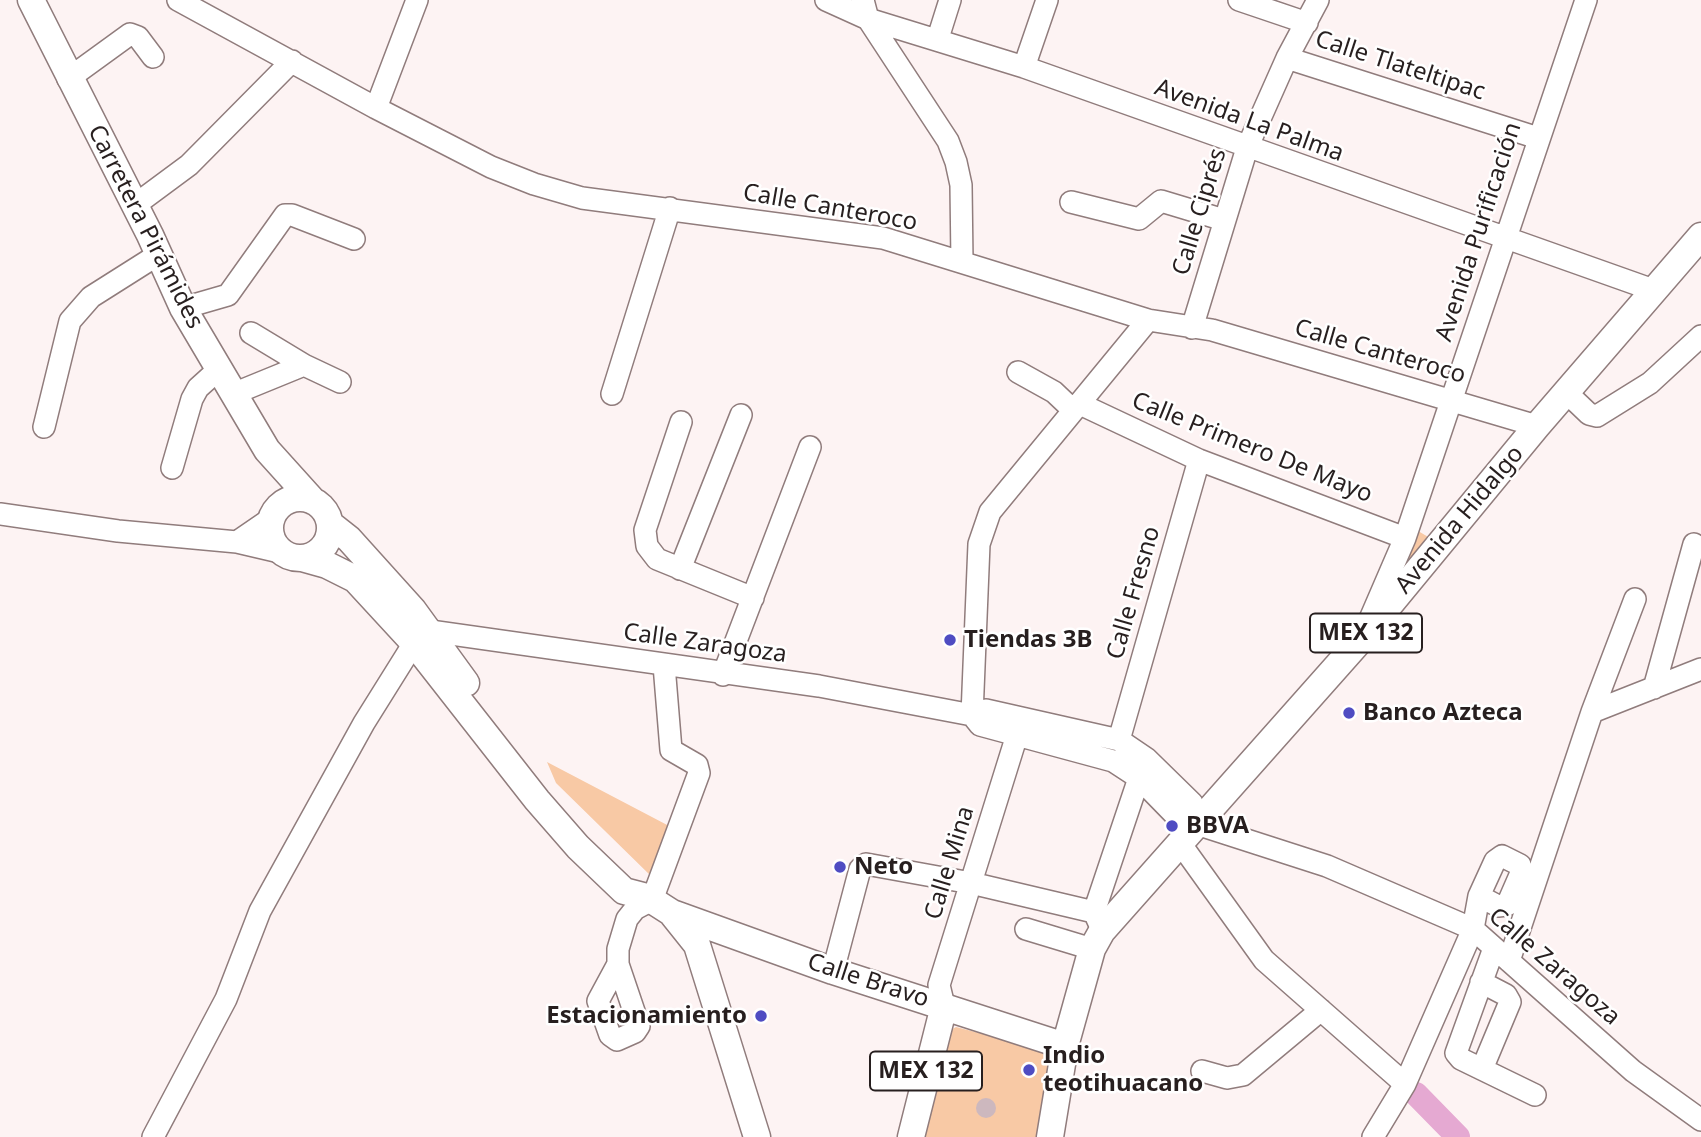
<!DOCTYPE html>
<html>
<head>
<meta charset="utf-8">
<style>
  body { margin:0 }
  canvas { display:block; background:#fdf3f3 }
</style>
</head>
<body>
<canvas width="1701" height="1137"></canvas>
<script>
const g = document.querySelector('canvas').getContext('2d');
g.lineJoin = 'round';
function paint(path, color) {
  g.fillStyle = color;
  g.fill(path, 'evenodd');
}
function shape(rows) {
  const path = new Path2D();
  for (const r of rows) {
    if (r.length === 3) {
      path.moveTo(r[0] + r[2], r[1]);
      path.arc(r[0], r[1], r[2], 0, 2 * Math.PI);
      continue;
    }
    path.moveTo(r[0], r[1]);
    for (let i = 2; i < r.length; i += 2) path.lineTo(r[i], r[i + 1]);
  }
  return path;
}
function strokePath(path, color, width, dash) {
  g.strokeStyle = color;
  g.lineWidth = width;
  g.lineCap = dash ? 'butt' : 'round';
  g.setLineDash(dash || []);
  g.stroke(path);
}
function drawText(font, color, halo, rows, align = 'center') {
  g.font = font + ' "Noto Sans",sans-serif';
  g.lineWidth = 5;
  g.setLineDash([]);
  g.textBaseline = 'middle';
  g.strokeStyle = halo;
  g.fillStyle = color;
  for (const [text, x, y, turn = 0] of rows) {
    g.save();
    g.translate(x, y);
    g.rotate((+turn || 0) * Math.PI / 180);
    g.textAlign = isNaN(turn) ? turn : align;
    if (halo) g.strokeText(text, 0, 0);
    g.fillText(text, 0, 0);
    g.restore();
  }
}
const green = shape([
  [1413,528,1430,538,1393,582],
  [547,762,671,827,653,878,556,783],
  [956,1027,1045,1050,1051,1066,1039,1137,925,1137,941,1046,949,1031]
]);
const river = shape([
  [1416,1094,1458,1137]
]);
const building = shape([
  [986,1108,10]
]);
const minor = shape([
  [178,0,376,108,491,167,534,184,582,198,883,238,1148,320,1212,330,1537,426],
  [826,0,868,19,1024,67,1656,291],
  [863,0,868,19,948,141,956,162,961,185,962,262],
  [1239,0,1307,23],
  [938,38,950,0],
  [1287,58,1538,138],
  [1024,67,1047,0],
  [68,79,130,34,138,37,153,57],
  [376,108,417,0],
  [1071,202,1139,219,1161,201,1224,220],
  [135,205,189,165,292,61],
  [183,308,228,295,285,215,292,215,354,239],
  [1192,328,1247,148,1287,58,1318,0],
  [251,333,304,365],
  [1018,372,1054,392,1073,410],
  [1567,393,1589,414,1597,416,1650,383,1701,336],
  [233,394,304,365,340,382],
  [612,394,670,208],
  [1080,404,1199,460,1405,538],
  [681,422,645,530,647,546,657,559,753,598],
  [44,427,70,321,91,297,159,254],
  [172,468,192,399,198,388,219,369],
  [0,514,118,531,237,542,284,553],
  [237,542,272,518],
  [680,569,741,415],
  [1370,619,1405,538,1586,0],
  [723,675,810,447],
  [1654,688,1694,544],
  [1592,712,1701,669],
  [972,715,980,725,1113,761,1139,778,1178,818,1327,866,1473,929,1633,1071,1701,1120],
  [972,715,979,544,990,512,1148,320],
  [1119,740,1199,460],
  [1180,843,1264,960,1405,1084],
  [1099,923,1094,912,1139,778],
  [1026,929,1092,949],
  [1494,948,1456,1053,1461,1059,1535,1095],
  [1509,961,1592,712,1635,599],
  [618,964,639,1026,635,1032,617,1040,610,1035,598,1001,618,964,618,949,627,919,635,909,652,900,699,773,697,765,671,750,664,665],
  [833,971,860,869,866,864,971,883,1094,912],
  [1481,982,1506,995,1510,1002,1482,1069],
  [944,1006,939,985,1017,735],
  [1202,1071,1227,1078,1243,1075,1321,1010],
  [153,1137,226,999,260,911,364,723,414,643,430,631,819,686,972,715,986,710,1119,740,1147,759,1192,803,1199,823],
  [1373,1137,1405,1084,1473,929,1479,896,1495,861,1502,856,1520,865,1521,873,1507,905,1498,906,1479,896]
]);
const major = shape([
  [31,0,150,235,183,308,267,450,313,501],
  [300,528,30],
  [330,524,349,539,413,610,466,683],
  [302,558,327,565,355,579,414,643,537,800,578,847,624,891,647,897,672,913,833,971,1065,1046],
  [673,915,697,945,757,1137],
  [911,1137,944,1006],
  [1050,1137,1065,1046,1092,949,1102,931,1363,637,1537,426,1701,236]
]);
const markers = [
  [950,640,7,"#4f4cc2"],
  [1349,713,7,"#4f4cc2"],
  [1172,826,7,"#4f4cc2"],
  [840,867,7,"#4f4cc2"],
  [761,1016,7,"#4f4cc2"],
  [1029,1070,7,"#4f4cc2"]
];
const shields = [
  [1366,633,112],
  [926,1071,112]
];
const shieldNames = [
  ["MEX 132",1366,633],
  ["MEX 132",926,1071]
];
const streetNames = [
  ["Calle Tlateltipac",1400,66,18],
  ["Avenida La Palma",1249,121,20],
  ["Calle Canteroco",830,208,10],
  ["Calle Ciprés",1200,212,-73],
  ["Carretera Pirámides",145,227,63],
  ["Avenida Purificación",1479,232,-72],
  ["Calle Canteroco",1380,352,16],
  ["Calle Primero De Mayo",1252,448,22],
  ["Avenida Hidalgo",1460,520,-50],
  ["Calle Fresno",1134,593,-74],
  ["Calle Zaragoza",705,644,8],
  ["Calle Mina",950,863,-73],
  ["Calle Zaragoza",1554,967,41],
  ["Calle Bravo",868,981,18]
];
const poiNames = [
  ["Tiendas 3B",964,640],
  ["Banco Azteca",1363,713],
  ["BBVA",1186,826],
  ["Neto",854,867],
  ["Estacionamiento",747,1016,"right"],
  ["Indio",1043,1056],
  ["teotihuacano",1043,1084]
];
paint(green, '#f8c9a5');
strokePath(river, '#e5a9d2', 24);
paint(building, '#cdb8be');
strokePath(minor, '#907c7c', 24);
strokePath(major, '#907c7c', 29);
strokePath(minor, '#fff', 21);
strokePath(major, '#fff', 26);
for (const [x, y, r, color] of markers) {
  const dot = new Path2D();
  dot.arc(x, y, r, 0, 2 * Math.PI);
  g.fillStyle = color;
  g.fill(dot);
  strokePath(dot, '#fff', 2.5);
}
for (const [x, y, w] of shields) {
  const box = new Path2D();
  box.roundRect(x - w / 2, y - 19.5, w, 39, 5);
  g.fillStyle = '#fff';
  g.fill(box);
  strokePath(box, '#271f1f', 2);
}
drawText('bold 23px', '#271f1f', null, shieldNames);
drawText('24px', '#271f1f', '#fff', streetNames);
drawText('bold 24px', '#271f1f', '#fff', poiNames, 'left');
</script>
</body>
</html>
